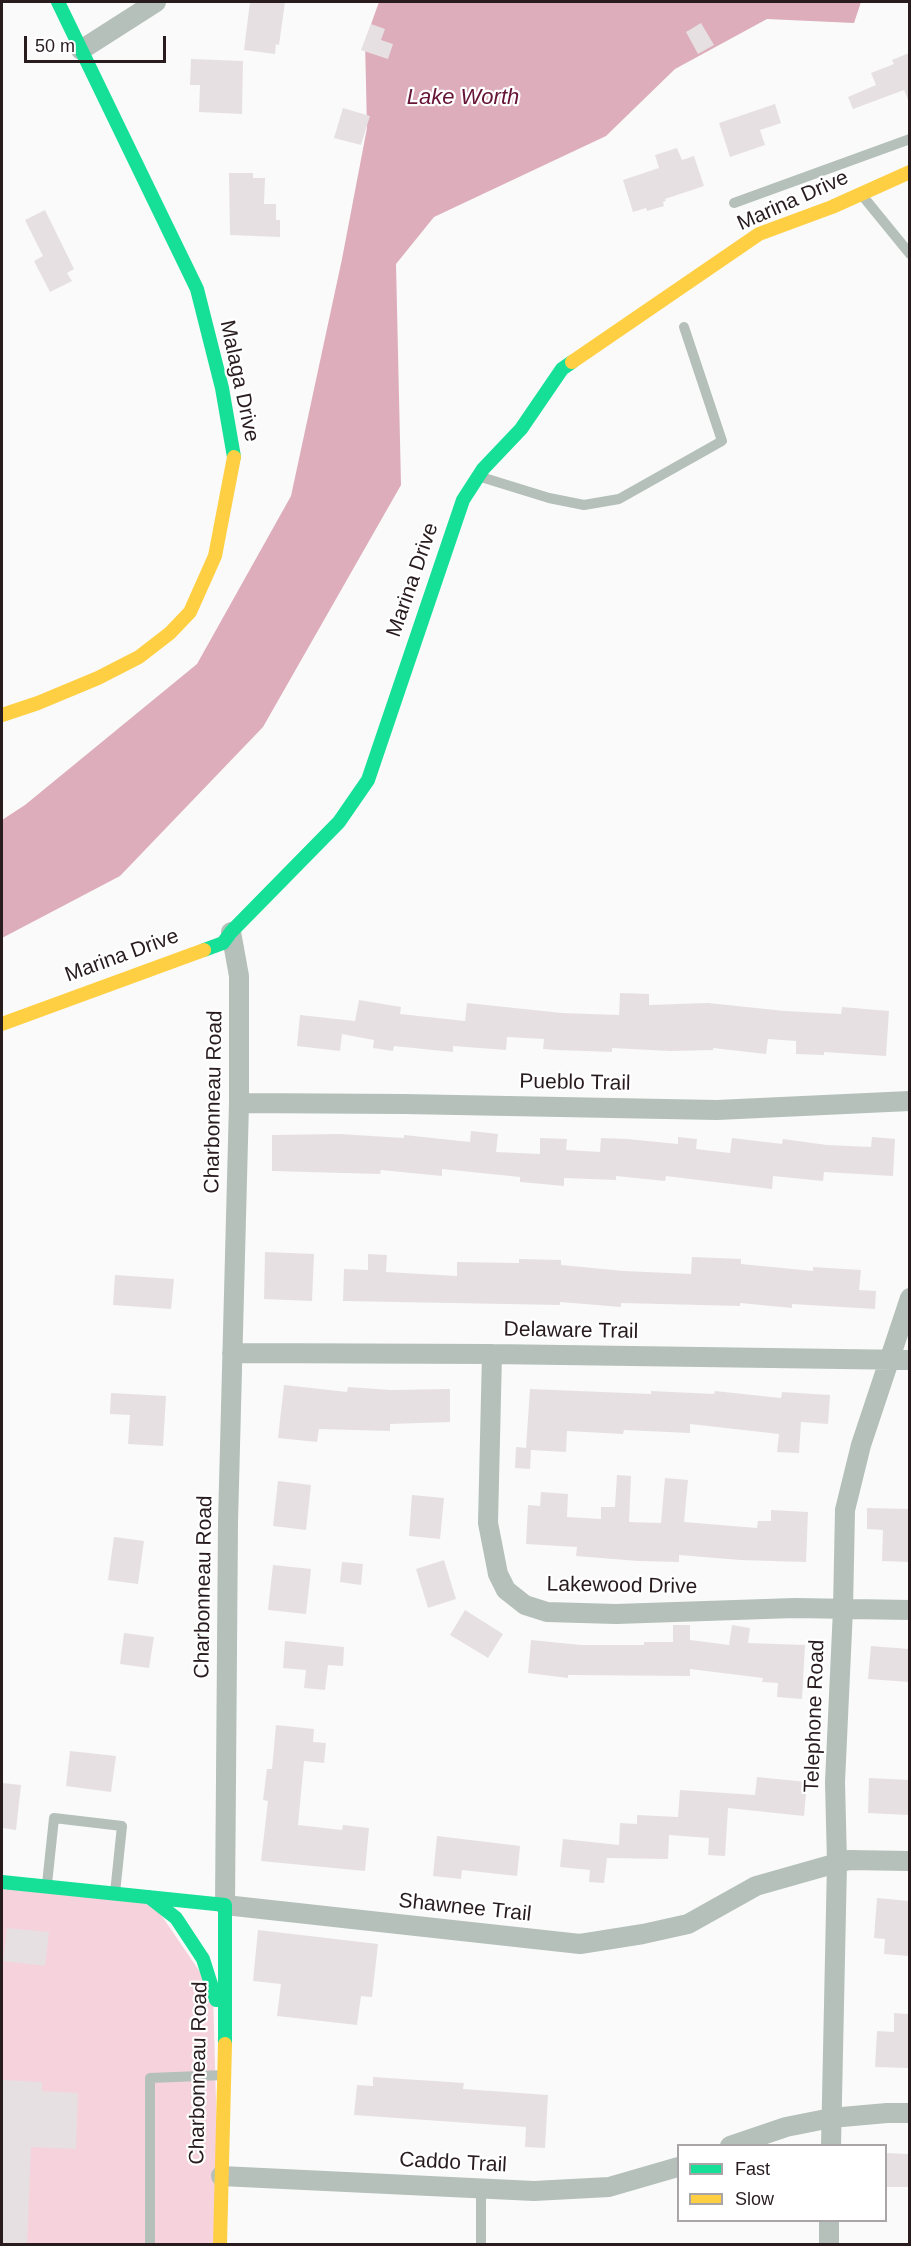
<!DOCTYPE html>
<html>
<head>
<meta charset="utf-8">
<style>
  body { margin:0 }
  #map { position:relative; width:911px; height:2246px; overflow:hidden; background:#fafafa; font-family:Arial,sans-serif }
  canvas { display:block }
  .frame { position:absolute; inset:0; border:3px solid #281c1f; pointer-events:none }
  .legend { position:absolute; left:677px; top:2144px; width:210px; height:78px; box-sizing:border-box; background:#fff; border:2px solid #a9a4a5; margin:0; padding:8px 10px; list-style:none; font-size:18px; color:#281c1f }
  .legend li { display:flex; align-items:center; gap:12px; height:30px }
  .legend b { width:30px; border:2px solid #a9a4a5 }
  .scale { position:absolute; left:24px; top:36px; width:142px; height:27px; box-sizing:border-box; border:3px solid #281c1f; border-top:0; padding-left:8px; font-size:18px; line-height:21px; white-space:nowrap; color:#281c1f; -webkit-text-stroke:4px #fff; paint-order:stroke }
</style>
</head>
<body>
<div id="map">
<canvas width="911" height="2246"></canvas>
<div class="frame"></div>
<ul class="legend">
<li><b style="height:8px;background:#16e098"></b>Fast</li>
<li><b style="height:8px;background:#ffcf43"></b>Slow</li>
</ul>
<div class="scale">50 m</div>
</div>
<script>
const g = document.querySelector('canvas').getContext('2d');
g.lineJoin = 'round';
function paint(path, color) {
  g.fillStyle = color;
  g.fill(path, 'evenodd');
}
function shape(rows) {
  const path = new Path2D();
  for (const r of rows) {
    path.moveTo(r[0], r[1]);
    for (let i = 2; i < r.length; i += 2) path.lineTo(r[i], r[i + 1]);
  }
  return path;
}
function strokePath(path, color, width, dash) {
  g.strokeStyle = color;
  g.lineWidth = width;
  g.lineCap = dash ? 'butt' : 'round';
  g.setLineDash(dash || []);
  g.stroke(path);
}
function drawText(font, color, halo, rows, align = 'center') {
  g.font = font + ' Arial,sans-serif';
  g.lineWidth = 4.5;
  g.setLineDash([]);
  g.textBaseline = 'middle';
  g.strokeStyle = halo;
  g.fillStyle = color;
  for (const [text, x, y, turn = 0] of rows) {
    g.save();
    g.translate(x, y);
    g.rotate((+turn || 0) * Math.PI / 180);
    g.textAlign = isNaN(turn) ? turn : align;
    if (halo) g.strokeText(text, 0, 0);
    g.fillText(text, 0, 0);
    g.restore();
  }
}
const green = shape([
  [2,1881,149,1897,213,1991,220,2244,2,2244]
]);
const water = shape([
  [379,2,861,2,854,23,767,19,675,69,606,136,434,217,396,264,401,485,263,727,120,876,2,938,2,820,25,805,197,664,291,496,342,259,367,128,365,41]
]);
const building = shape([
  [250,2,285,2,279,45,276,44,275,54,244,50],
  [701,23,714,45,698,54,686,32],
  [371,24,385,29,381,40,393,44,388,59,361,50],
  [909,53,909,102,904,90,853,109,848,97,876,85,871,73,894,64,892,60],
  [191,59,243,61,242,114,199,112,200,85,190,85],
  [775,104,781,123,760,130,765,145,730,157,719,123],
  [343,108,370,116,361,145,334,138],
  [677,148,682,160,694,156,704,186,665,199,666,201,663,202,664,206,647,211,646,208,633,212,623,180,659,168,655,155],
  [229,173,253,173,253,178,265,178,264,204,276,204,276,220,280,220,280,237,230,235],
  [45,210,74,269,67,273,72,281,50,292,34,261,43,256,25,220],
  [620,993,649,994,649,1005,708,1003,785,1011,841,1014,842,1007,889,1011,886,1056,824,1052,824,1055,796,1054,796,1041,768,1039,766,1054,713,1048,713,1050,670,1051,612,1048,612,1052,557,1050,543,1049,544,1039,507,1037,506,1050,453,1046,453,1052,394,1046,393,1051,373,1048,374,1040,342,1034,340,1051,297,1046,300,1015,355,1021,359,1000,401,1007,400,1014,465,1021,467,1003,562,1013,619,1015],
  [471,1131,498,1134,496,1152,540,1154,540,1138,567,1139,566,1150,600,1152,601,1138,627,1139,678,1144,678,1137,697,1139,696,1149,730,1153,732,1138,782,1144,783,1139,827,1145,871,1147,872,1137,895,1139,893,1176,824,1172,823,1181,773,1176,772,1189,666,1176,665,1181,616,1176,616,1180,564,1178,564,1186,520,1182,520,1177,442,1169,442,1176,381,1170,380,1174,272,1171,272,1135,340,1134,404,1138,404,1135,470,1142],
  [265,1252,314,1254,312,1301,264,1299],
  [368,1254,387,1255,386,1272,457,1276,457,1262,519,1263,519,1259,561,1260,561,1265,624,1271,691,1274,692,1257,741,1259,741,1264,813,1271,813,1267,861,1270,859,1290,876,1291,875,1309,792,1304,792,1308,740,1303,740,1306,621,1303,621,1307,560,1302,560,1305,343,1301,344,1269,368,1270],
  [115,1275,174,1279,171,1309,113,1305],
  [284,1385,347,1392,348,1387,391,1390,450,1389,450,1422,390,1424,390,1431,319,1429,317,1442,278,1438],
  [530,1389,651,1394,651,1391,714,1394,715,1391,781,1398,782,1392,830,1395,828,1424,801,1422,799,1453,777,1452,779,1434,690,1424,690,1433,624,1430,623,1434,567,1431,566,1452,531,1450,530,1469,515,1468,516,1447,526,1448],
  [111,1393,166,1396,163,1446,128,1444,130,1415,110,1414],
  [617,1475,631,1476,629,1522,661,1523,665,1478,688,1480,684,1522,757,1528,758,1521,771,1521,771,1510,808,1512,806,1562,740,1560,679,1555,679,1562,638,1561,576,1556,577,1547,526,1544,528,1505,540,1506,541,1492,568,1494,567,1517,601,1519,601,1507,615,1507],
  [278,1481,311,1485,306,1530,273,1526],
  [412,1495,444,1498,440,1539,409,1536],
  [867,1508,909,1509,909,1562,882,1561,883,1530,867,1529],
  [114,1537,144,1541,138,1584,108,1580],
  [444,1560,456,1599,428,1608,416,1569],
  [342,1562,363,1564,361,1585,340,1582],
  [273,1565,311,1569,306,1614,268,1610],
  [465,1610,503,1634,488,1658,450,1635],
  [673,1625,690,1625,690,1640,729,1645,732,1625,750,1628,748,1643,805,1645,802,1699,777,1697,778,1683,762,1682,763,1678,690,1669,690,1676,568,1675,568,1678,528,1673,531,1640,581,1645,644,1645,644,1642,673,1642],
  [124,1633,154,1637,149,1668,120,1664],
  [285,1641,344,1647,343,1666,328,1665,325,1690,304,1688,306,1670,283,1668],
  [871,1646,909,1649,909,1682,868,1679],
  [276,1725,314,1729,313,1742,326,1743,324,1763,304,1761,298,1825,342,1830,343,1825,369,1828,365,1871,261,1861,268,1801,263,1800,267,1769,272,1769],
  [70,1751,116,1756,111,1792,66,1786],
  [757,1777,807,1782,804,1816,728,1808,725,1856,708,1855,709,1838,669,1835,668,1859,607,1858,604,1883,589,1882,590,1870,560,1867,563,1839,619,1845,620,1823,637,1824,637,1815,678,1817,680,1790,755,1795],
  [869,1778,909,1780,909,1815,868,1813],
  [2,1783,21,1785,16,1830,2,1828],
  [437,1836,520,1846,517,1876,462,1870,461,1879,433,1876],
  [877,1898,909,1901,909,1956,884,1954,885,1939,874,1938],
  [7,1928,49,1932,45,1966,3,1961],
  [258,1930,378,1944,372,1997,361,1996,357,2025,277,2016,281,1984,253,1981],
  [894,2013,909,2014,909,2068,875,2067,877,2031,894,2032],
  [373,2077,464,2083,463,2089,548,2095,545,2148,525,2147,526,2127,354,2115,357,2085,373,2086],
  [2,2080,42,2082,42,2091,78,2093,76,2149,31,2147,27,2244,2,2244],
  [885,2153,909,2154,909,2187,885,2187]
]);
const lane = shape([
  [861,194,910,254],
  [734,203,910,139],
  [481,477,549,498,584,505,619,499,722,441,684,327],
  [47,1884,54,1818,122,1826,115,1893],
  [150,2244,150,2078,225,2075],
  [481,2244,481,2190]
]);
const street = shape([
  [81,50,156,2],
  [231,932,239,976,239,1103,228,1522,225,1905,580,1944,643,1934,688,1924,756,1886,837,1863,849,1860,910,1861],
  [239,1103,404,1104,717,1110,910,1101],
  [232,1353,492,1354,910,1360],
  [492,1354,488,1523,498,1574,506,1590,525,1605,547,1612,616,1614,795,1608,910,1610],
  [730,2146,786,2127,831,2118,887,2113,910,2113],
  [831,2146,837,1863,835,1782,843,1609,845,1510,861,1445,910,1298],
  [221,2176,534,2191,609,2187,678,2167],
  [829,2244,829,2220]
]);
const fast = shape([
  [58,2,197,289,222,388,234,457],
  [204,950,223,943,231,932,339,822,368,780,463,500,483,469,521,429,562,369,572,362],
  [2,1882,225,1905,225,2044],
  [149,1897,176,1918,203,1959,216,2000]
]);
const slow = shape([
  [572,362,759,234,832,207,910,172],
  [2,715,38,703,98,678,139,657,170,633,190,612,215,556,234,457],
  [2,1024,204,950],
  [220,2244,225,2044]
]);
const streetNames = [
  ["Marina Drive",793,201,-24],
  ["Malaga Drive",239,381,78],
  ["Marina Drive",413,580,-71],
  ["Marina Drive",122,956,-20],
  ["Pueblo Trail",575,1083,1],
  ["Charbonneau Road",214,1102,-89],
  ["Delaware Trail",571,1331,1],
  ["Lakewood Drive",622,1586,1],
  ["Charbonneau Road",204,1587,-89],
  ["Telephone Road",815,1716,-88],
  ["Shawnee Trail",465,1908,6],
  ["Charbonneau Road",199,2073,-89],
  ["Caddo Trail",453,2163,3]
];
const waterNames = [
  ["Lake Worth",463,98]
];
paint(green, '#f6d2dc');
paint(water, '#ddadbb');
paint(building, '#e7e0e2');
strokePath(lane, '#b4c0b9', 10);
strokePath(street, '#b4c0b9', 20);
strokePath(fast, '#16e098', 14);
strokePath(slow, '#ffcf43', 14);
drawText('21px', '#281c1f', '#fff', streetNames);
drawText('italic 22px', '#661436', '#fff', waterNames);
</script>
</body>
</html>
